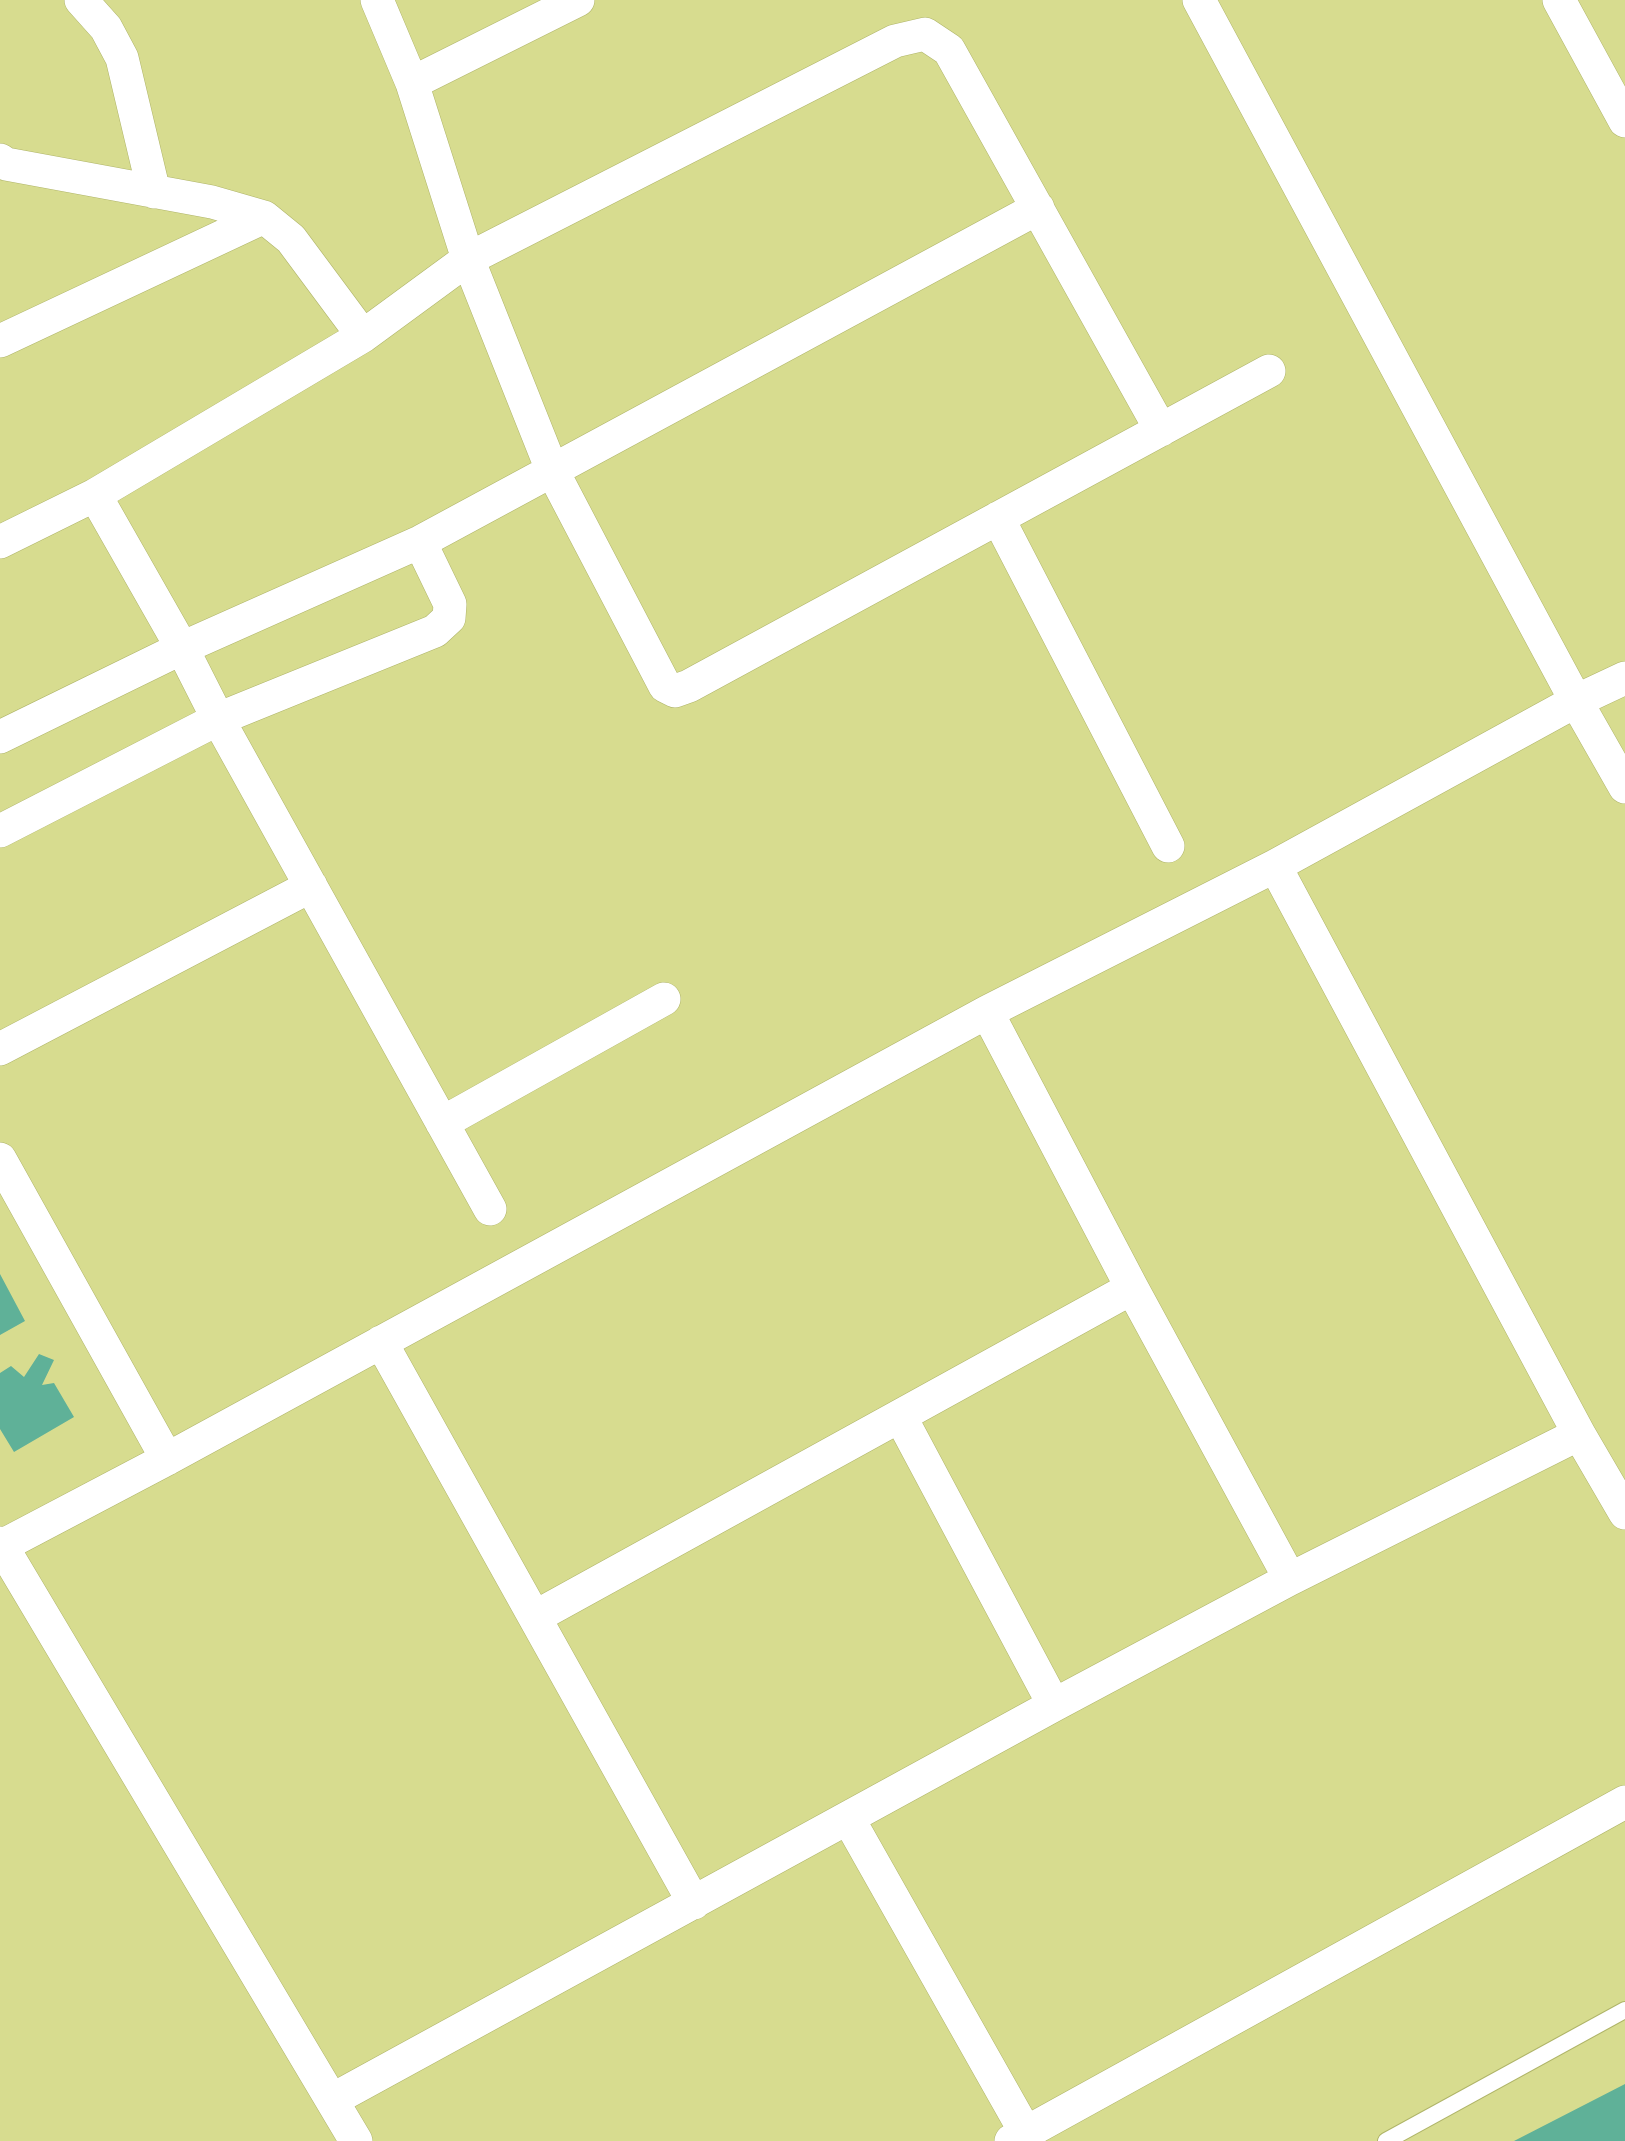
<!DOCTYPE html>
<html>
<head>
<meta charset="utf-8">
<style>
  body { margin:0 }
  canvas { display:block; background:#d7dc8f }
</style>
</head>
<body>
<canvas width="1625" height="2141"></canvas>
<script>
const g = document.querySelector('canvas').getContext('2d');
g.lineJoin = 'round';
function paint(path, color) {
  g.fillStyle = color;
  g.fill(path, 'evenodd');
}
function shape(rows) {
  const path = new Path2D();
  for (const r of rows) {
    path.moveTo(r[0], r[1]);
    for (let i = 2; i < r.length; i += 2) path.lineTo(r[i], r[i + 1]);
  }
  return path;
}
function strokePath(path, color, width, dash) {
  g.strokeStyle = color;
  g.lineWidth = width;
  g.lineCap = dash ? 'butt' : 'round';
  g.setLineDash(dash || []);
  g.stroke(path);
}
const building = shape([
  [0,1274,25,1321,0,1335],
  [39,1354,54,1360,42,1385,54,1383,74,1417,14,1452,0,1429,0,1373,11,1366,24,1377],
  [1625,2084,1625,2141,1514,2141]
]);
const service = shape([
  [1386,2141,1625,2010]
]);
const minor = shape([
  [81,0,106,28,122,58,154,192],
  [377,0,412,83,468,259,552,470,665,686,675,691,689,686,1269,371],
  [1199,0,1576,701,1625,787],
  [1559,0,1625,121],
  [412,83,578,0],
  [0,160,6,164,212,202,264,217,291,239,363,336],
  [0,341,264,217],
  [998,518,1168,846],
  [0,542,95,495],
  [0,737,182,648,420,542,1038,208],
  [0,831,218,719,435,631,449,618,450,604,420,542],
  [1275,866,1579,1434,1625,1513],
  [987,1012,1132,1288,1290,1579],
  [0,1049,311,886],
  [442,1123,664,999],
  [0,1159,167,1459],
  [490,1209,218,719,182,648,95,495,363,336,468,259,895,41,925,34,949,50,1161,430],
  [381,1342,694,1903],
  [900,1416,1054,1705],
  [0,1543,356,2141],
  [0,1547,167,1459,987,1012,1275,866,1576,701,1625,678],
  [535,1617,1132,1288],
  [848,1818,1026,2133],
  [332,2100,1054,1705,1290,1579,1579,1434],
  [1011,2141,1625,1802]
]);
paint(building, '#5fb198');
strokePath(service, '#b0b569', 18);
strokePath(minor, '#b0b569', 34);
strokePath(service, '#fff', 16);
strokePath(minor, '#fff', 33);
</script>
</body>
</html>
